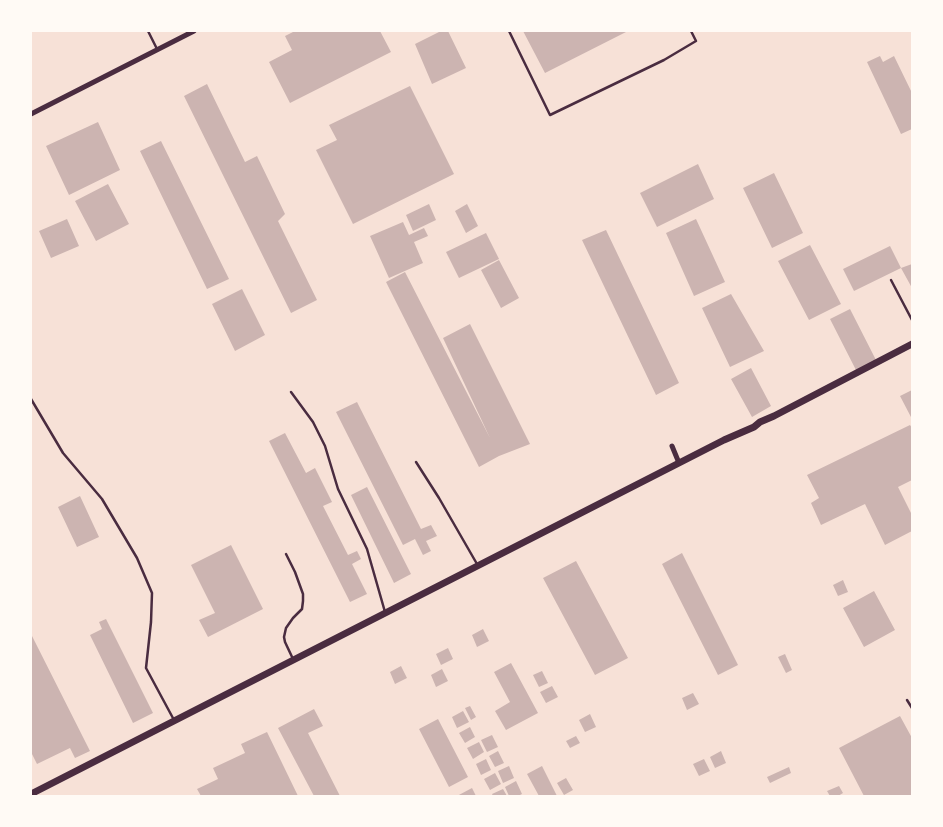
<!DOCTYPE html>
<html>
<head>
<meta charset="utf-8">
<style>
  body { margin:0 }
  #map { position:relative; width:943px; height:827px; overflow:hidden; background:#f7e1d7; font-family:"Source Serif 4",serif }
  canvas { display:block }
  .frame { position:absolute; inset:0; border:32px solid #fffaf5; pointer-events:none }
</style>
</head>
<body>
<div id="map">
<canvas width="943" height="827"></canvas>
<div class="frame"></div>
</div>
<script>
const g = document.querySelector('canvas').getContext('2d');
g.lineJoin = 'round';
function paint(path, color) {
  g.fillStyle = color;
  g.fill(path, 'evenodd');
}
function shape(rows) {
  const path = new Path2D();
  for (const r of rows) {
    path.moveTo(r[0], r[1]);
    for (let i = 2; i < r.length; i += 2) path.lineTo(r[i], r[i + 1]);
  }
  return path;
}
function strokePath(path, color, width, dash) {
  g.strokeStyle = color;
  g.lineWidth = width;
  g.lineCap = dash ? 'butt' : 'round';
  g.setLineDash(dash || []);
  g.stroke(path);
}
const building = shape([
  [295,31,380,31,391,52,290,103,269,62,292,50,285,36],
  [441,31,448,31,466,68,432,84,415,44],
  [523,31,628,31,545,73],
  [880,56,883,62,894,56,912,93,912,129,901,134,867,62],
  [207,84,245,162,257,156,285,214,278,221,317,300,291,313,184,96],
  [410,86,454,174,353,224,316,150,337,140,329,125],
  [98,122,120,170,69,195,46,146],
  [161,141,229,279,207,289,140,151],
  [698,164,714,199,657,227,640,193],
  [774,173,803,233,772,248,743,188],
  [108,184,129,224,96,241,75,201],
  [429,204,436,220,413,231,406,215],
  [467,204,478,226,466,233,455,211],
  [67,219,79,246,51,258,39,231],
  [696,219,725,282,694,296,666,233],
  [403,222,409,235,424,228,428,236,414,242,423,263,389,278,370,236],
  [606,230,679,383,656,395,582,240],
  [486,233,499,259,459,278,446,252],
  [810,245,841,304,809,320,778,261],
  [890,246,901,268,912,264,912,288,901,268,854,291,843,269],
  [499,260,519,298,501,308,481,270],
  [405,272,490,438,443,338,470,324,530,444,499,456,479,467,386,282],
  [242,289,265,335,235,351,212,304],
  [731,294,764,351,730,367,702,308],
  [850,309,877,362,857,372,830,319],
  [751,368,771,406,752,417,731,379],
  [912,390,912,419,900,396],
  [357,402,421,529,431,525,437,536,426,541,431,551,423,555,415,539,403,545,336,412],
  [910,425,912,428,912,480,898,487,912,515,912,531,885,545,865,504,821,525,811,503,819,498,807,475],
  [285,433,306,473,315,468,332,502,323,506,348,555,357,551,361,559,352,564,367,594,350,602,269,441],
  [367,487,411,574,394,583,351,495],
  [80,496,99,537,77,547,58,507],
  [231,545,263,609,208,637,199,620,215,613,191,565],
  [682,553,738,665,718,675,662,564],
  [576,561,628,658,595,675,543,578],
  [843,580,848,592,838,596,833,585],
  [874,591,895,630,864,647,843,608],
  [106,619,153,713,133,723,90,635,102,629,99,622],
  [483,629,489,641,477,647,472,635],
  [31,634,90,751,75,758,70,748,37,764,31,752],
  [448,648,453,659,441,665,436,654],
  [785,654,792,670,786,673,778,657],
  [511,663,538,713,506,730,495,711,510,702,494,672],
  [401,666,407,678,395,684,390,672],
  [442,669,448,681,436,687,431,675],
  [542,671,548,683,539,687,533,675],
  [552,686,558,697,546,703,540,692],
  [693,693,699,704,687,710,682,698],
  [470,706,476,717,471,720,465,708],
  [314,709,323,726,308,733,340,796,314,796,278,728],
  [463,711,469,722,457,728,452,717],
  [590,714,596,727,585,732,579,720],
  [900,716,912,738,912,796,864,796,839,748],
  [438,719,468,777,449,787,419,729],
  [470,727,475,737,465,743,459,733],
  [267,732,298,796,201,796,197,789,218,779,213,768,245,753,241,744],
  [492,735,498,747,487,752,481,740],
  [576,736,580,743,570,748,566,741],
  [479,742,484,752,473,759,467,748],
  [498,751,504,763,495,767,489,756],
  [721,751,726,763,715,768,710,757],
  [486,759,491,770,481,775,476,764],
  [704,759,710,771,699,776,693,764],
  [509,766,514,778,503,783,498,771],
  [542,766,557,796,539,796,527,774],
  [789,767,791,773,770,783,767,777],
  [495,773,501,784,490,790,484,779],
  [566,778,573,790,564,795,557,783],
  [516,781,522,794,518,796,509,796,505,787],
  [839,786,843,793,838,796,830,796,827,791],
  [472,788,476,796,457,796],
  [503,789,507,796,493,796,492,794]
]);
const service = shape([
  [148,31,157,49],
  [509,31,550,115,664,60,696,41,691,31],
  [891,280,912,320],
  [291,392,313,422,325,446,338,489,367,549,385,612],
  [31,399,63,453,102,499,137,558,152,593,151,622,146,668,174,720],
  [416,462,439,498,477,564],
  [286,554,295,572,303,594,303,601,302,609,293,618,286,628,284,637,285,642,293,659],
  [907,700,912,708]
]);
const minor = shape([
  [31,114,194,31],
  [672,446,679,463]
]);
const tertiary = shape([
  [31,794,724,440,754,427,760,422,774,416,912,344]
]);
paint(building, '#ccb4b1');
strokePath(service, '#4a2c40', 2.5);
strokePath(minor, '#4a2c40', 5);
strokePath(tertiary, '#4a2c40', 7);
</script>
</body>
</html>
